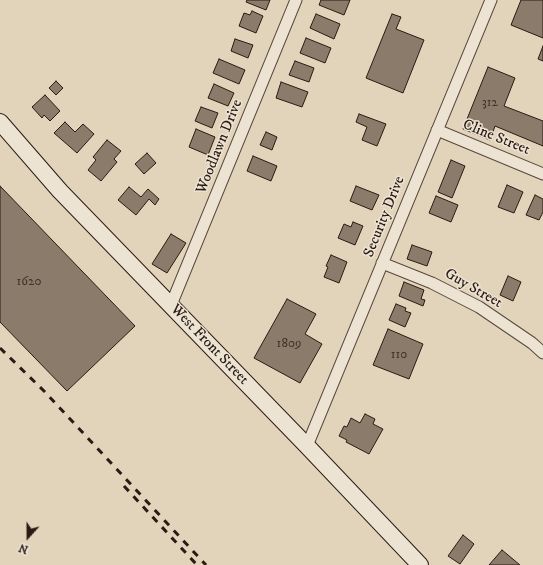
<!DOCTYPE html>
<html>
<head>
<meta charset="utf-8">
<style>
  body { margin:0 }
  #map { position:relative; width:543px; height:565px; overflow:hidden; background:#e2d4bb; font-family:"IM FELL DW Pica",serif }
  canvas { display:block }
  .north { position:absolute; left:8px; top:517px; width:40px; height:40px; -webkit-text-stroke:3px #ece3d3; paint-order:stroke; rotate:201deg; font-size:11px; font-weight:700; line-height:16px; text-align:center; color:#2a1a13 }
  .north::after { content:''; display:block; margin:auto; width:14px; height:18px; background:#2a1a13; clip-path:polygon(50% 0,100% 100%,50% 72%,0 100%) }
</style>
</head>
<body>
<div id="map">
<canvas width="543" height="565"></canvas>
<div class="north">N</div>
</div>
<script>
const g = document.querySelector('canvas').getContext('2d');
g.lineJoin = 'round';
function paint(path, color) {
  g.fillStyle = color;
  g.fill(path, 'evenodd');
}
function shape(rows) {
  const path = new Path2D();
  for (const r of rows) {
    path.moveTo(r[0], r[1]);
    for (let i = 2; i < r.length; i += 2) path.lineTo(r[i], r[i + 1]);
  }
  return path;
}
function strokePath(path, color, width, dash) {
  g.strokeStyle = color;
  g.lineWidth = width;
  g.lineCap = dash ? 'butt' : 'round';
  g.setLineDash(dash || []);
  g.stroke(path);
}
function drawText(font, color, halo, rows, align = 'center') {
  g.font = font + ' "IM FELL DW Pica",serif';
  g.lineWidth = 3;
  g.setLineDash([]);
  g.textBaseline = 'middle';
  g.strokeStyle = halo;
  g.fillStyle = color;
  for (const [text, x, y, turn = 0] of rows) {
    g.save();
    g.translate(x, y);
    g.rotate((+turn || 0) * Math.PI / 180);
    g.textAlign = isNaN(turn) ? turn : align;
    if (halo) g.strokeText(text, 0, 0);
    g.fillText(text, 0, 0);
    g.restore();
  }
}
const building = shape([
  [247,0,270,0,266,10,246,2,247,0],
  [321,0,350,0,344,15,319,5,321,0],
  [521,0,543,0,543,38,511,25,521,0],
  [252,11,263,16,256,33,239,26,244,13,250,15,252,11],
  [316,14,340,24,334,39,310,28,316,14],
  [392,14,401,17,396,29,424,40,403,93,366,78,392,14],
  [306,38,331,48,325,63,300,53,306,38],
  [235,39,253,45,248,58,231,51,235,39],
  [543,46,543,61,538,59,543,46],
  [219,59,245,70,239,84,213,73,219,59],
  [295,61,314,68,309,82,289,75,295,61],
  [488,67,515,78,504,106,543,121,543,146,495,126,490,140,463,129,488,67],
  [56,81,63,88,56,95,49,88,56,81],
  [281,82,308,92,302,107,276,98,281,82],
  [214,84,234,93,228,106,208,98,214,84],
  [45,95,60,111,50,121,44,115,42,118,32,107,45,95],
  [201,107,218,113,212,128,195,121,201,107],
  [359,114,386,124,377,146,362,140,367,127,356,122,359,114],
  [65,122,75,132,83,124,94,134,77,153,54,133,65,122],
  [196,129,215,137,208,155,189,147,196,129],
  [266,132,277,137,272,150,260,145,266,132],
  [107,140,121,151,114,159,117,162,101,181,88,170,96,160,93,157,107,140],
  [147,153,156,163,144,174,135,164,147,153],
  [253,156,277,166,271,181,247,171,253,156],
  [451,160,465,166,452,198,438,192,451,160],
  [507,185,523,192,514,213,498,207,507,185],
  [0,186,135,326,67,391,0,322,0,186],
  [356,186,379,195,372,210,350,201,356,186],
  [129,187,141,197,148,189,159,199,155,205,149,199,136,215,118,200,129,187],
  [535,195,543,199,543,212,539,220,526,215,535,195],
  [436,196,458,205,451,222,429,213,436,196],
  [353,222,363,226,355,245,338,238,344,224,351,227,353,222],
  [171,234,186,243,167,273,152,264,171,234],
  [412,245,432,252,427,266,407,259,412,245],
  [331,255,347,262,339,283,324,277,328,267,326,266,331,255],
  [508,276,521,282,513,301,500,295,508,276],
  [404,282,424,290,421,299,425,300,423,306,399,296,404,282],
  [287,299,316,314,305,334,322,344,300,383,254,358,287,299],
  [396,304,406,308,405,311,411,313,405,327,389,320,396,304],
  [388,329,423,344,409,379,373,365,388,329],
  [365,414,375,419,373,424,383,429,369,454,346,442,347,440,339,436,344,426,347,427,351,418,360,423,365,414],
  [463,535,474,544,460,564,448,556,463,535],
  [502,550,520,565,489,565,502,550]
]);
const minor = shape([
  [437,130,543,174],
  [382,263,432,283,479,307,532,343,543,353],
  [171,305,296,0],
  [307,446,491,0]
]);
const secondary = shape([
  [0,122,60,191,307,446,420,565]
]);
const rail = shape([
  [0,348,44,391,206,565],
  [124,486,197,565]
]);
const numberNames = [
  ["312",490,103],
  ["1620",29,282],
  ["1809",289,344],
  ["110",399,355]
];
const streetNames = [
  ["Cline Street",496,138,22],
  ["Woodlawn Drive",220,147,-68],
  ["Security Drive",385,217,-68],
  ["Guy Street",473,289,30],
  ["West Front Street",209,345,46]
];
paint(building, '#8a7b6a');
strokePath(building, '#2a1a13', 1);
strokePath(minor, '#58483d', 13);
strokePath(secondary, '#2a1a13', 18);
strokePath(minor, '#ece3d3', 11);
strokePath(secondary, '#ece3d3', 16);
strokePath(rail, '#2a1a13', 3, [7, 7]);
drawText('13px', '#423229', null, numberNames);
drawText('15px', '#2a1a13', '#ece3d3', streetNames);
</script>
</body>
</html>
